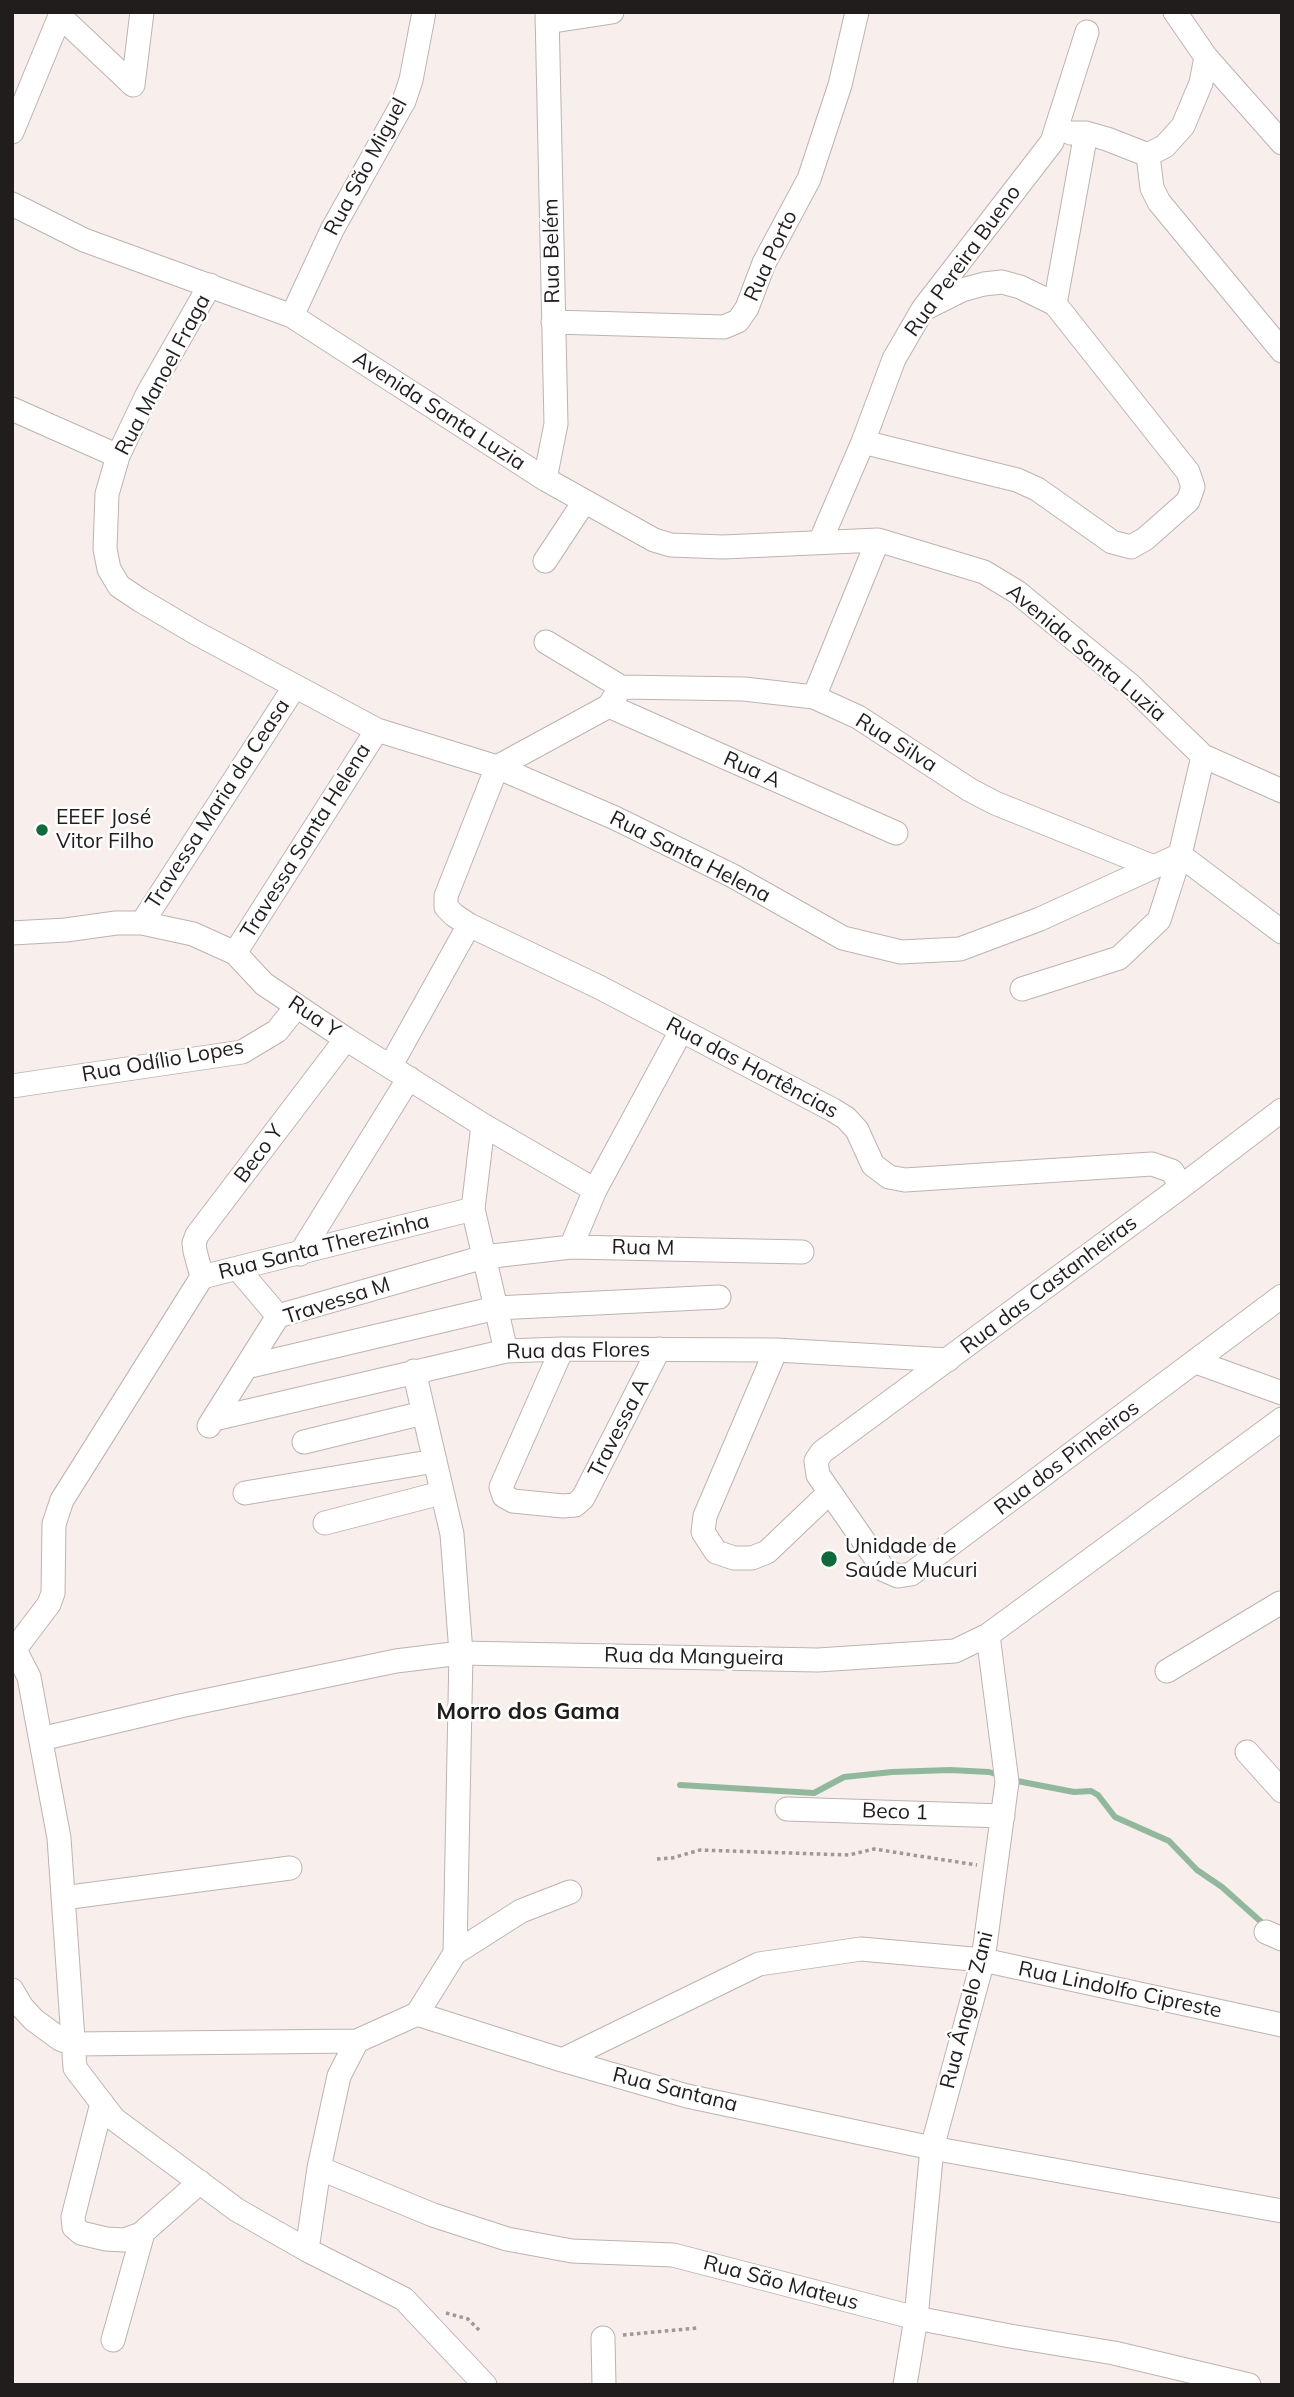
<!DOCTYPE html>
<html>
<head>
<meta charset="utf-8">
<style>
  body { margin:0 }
  #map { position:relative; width:1294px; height:2397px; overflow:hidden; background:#f8eeec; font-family:Mulish,sans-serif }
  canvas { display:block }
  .frame { position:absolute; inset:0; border:14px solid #201d1c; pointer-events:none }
</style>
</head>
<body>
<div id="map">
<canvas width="1294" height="2397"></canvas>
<div class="frame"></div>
</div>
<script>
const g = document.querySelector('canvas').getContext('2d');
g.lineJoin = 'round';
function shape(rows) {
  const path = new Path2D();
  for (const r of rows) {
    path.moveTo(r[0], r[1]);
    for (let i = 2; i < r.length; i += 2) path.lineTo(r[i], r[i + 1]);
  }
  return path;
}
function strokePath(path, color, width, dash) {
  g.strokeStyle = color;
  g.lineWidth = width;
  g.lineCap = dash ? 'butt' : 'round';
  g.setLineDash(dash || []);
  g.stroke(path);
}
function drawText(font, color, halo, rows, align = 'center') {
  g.font = font + ' Mulish,sans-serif';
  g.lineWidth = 5;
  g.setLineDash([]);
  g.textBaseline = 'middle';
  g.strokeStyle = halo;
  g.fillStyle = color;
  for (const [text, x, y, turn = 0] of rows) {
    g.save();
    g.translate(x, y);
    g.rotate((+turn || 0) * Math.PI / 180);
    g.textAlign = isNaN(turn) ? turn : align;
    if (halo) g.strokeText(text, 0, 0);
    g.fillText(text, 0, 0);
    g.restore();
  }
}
const stream = shape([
  [1012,1780,1074,1792,1091,1791,1098,1795,1115,1817,1169,1841,1197,1870,1222,1887,1268,1928],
  [680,1785,814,1793,844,1777,892,1772,950,1770,989,1772,1002,1776]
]);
const path = shape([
  [657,1859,672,1858,700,1850,849,1855,874,1849,977,1865],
  [446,2313,468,2319,480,2331],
  [623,2335,697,2328]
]);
const minor = shape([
  [1175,12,1206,57,1282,143],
  [547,22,612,12],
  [1206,57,1201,83,1183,126,1165,146,1148,155,1152,188,1159,202,1282,351],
  [12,132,60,16,133,85,142,12],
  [1071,133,1086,133,1107,139,1148,155],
  [12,204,84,240,292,316,545,479,654,540,671,545,723,547,878,540,984,572,1017,592,1130,685,1203,756,1282,791],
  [210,285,147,395,118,456,107,494,105,549,109,569,119,586,140,600,196,633,377,730,497,767,615,818,733,876,843,938,901,952,960,949,1040,919,1180,855,1203,756],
  [928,307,962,290,984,284,1002,282,1020,287,1055,304],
  [292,316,332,230,404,101,411,80,424,12],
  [553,322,724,327,738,321,747,308,764,263,809,179,840,85,857,12],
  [12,409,118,456],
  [863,442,1017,480,1037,489,1112,542,1131,547,1145,539,1188,501,1193,487,1188,472,1055,304,1086,133],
  [545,479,556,424,547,12],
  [820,542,863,442,894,359,923,309,1052,142,1087,32],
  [545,561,584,502],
  [546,642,621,687,744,689,814,697,858,717,970,790,995,803,1154,867],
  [621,687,609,706,497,767,446,896,446,907,454,915,469,925,599,987,833,1110,846,1118,857,1130,873,1165,889,1177,905,1180,1152,1164,1172,1171,1181,1187],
  [814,697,878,540],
  [609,706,896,833],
  [142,923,295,686],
  [12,933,66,930,116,923,142,923,193,934,235,953,264,984,346,1039,483,1125,595,1190],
  [235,953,377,730],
  [1022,989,1119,958,1159,920,1180,855,1282,932],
  [391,1065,469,925],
  [12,1086,242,1052,277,1031,297,1006],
  [1282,1110,1181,1187,822,1452,816,1461,818,1475,884,1570,898,1576,911,1574,1282,1296],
  [483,1125,473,1209,506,1351],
  [571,1247,595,1190,681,1031],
  [300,1254,409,1078],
  [238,1269,278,1316],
  [202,1277,195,1251,194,1243,197,1235,346,1039],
  [562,1349,501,1487,504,1496,513,1501,563,1506,575,1505,583,1498,659,1349],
  [776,1350,705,1516,703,1532,716,1552,734,1558,752,1558,767,1552,830,1492],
  [1196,1362,1282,1393],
  [246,1367,496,1308,719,1297],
  [414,1371,452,1534,461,1653,455,1953,417,2014],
  [214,1419,506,1351,562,1349,776,1350,948,1360],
  [209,1426,278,1316,484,1257,571,1247,802,1252],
  [304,1442,423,1413],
  [245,1493,435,1461],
  [325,1523,441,1493],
  [12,1644,29,1677,59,1838,75,2068,114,2119,237,2210,307,2250,404,2299,485,2385],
  [15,1649,49,1604,53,1593,54,1524,62,1500,202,1277,473,1209],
  [1167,1671,1280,1603],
  [41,1739,180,1706,396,1661,461,1653,818,1660,955,1651,988,1635,1282,1419],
  [1247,1752,1282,1791],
  [787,1809,1003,1816],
  [63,1898,290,1868],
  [1266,1932,1282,1939],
  [455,1953,521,1911,570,1892],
  [12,1990,22,2007,34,2020,60,2039,73,2044,357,2041,417,2014,562,2060,687,2096,932,2148,1282,2211],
  [562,2060,759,1964,861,1949,983,1960,1282,2025],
  [102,2103,73,2217,74,2227,81,2233,106,2239,124,2240,141,2234,200,2182],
  [319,2168,433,2215,507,2239,572,2251,673,2255,916,2318,1010,2336,1114,2353,1249,2385],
  [307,2250,319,2168,339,2076,357,2041],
  [603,2338,604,2385],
  [113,2340,143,2233],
  [905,2385,916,2318,932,2148,983,1960,1007,1782,988,1635]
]);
const markers = [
  [42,830,7,"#106a3d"],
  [829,1559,9,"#106a3d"]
];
const streetNames = [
  ["Rua São Miguel",366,167,-62],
  ["Rua Belém",552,251,-91],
  ["Rua Porto",771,256,-65],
  ["Rua Pereira Bueno",963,261,-54],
  ["Rua Manoel Fraga",163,375,-62],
  ["Avenida Santa Luzia",439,411,33],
  ["Avenida Santa Luzia",1086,653,40],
  ["Rua Silva",896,743,32],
  ["Rua A",752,770,24],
  ["Travessa Maria da Ceasa",218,804,-57],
  ["Travessa Santa Helena",306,841,-58],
  ["Rua Santa Helena",690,857,27],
  ["Rua Y",314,1017,34],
  ["Rua Odílio Lopes",163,1061,-10],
  ["Rua das Hortências",752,1068,28],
  ["Beco Y",259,1154,-53],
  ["Rua Santa Therezinha",324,1247,-14],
  ["Rua M",643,1248,1],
  ["Rua das Castanheiras",1049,1285,-37],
  ["Travessa M",337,1301,-18],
  ["Rua das Flores",578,1351,-1],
  ["Travessa A",619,1428,-63],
  ["Rua dos Pinheiros",1067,1458,-37],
  ["Rua da Mangueira",694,1657,1],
  ["Beco 1",895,1812,2],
  ["Rua Lindolfo Cipreste",1120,1990,12],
  ["Rua Ângelo Zani",967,2010,-76],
  ["Rua Santana",675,2090,14],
  ["Rua São Mateus",781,2283,15]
];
const poiNames = [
  ["EEEF José",56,818],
  ["Vitor Filho",56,842],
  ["Unidade de",845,1547],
  ["Saúde Mucuri",845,1571]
];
const neighbourhoodNames = [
  ["Morro dos Gama",528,1712]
];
strokePath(stream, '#91b89d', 6);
strokePath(minor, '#bdb3b1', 25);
strokePath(path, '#9f9896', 3.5, [3.5, 3.5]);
strokePath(minor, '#fff', 23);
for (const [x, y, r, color] of markers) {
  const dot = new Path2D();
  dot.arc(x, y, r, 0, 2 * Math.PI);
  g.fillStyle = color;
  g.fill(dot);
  strokePath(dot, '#fefefe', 2.5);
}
drawText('21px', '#201d1c', '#fefefe', streetNames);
drawText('21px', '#201d1c', '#fefefe', poiNames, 'left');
drawText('bold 23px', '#201d1c', '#fefefe', neighbourhoodNames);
</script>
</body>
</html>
